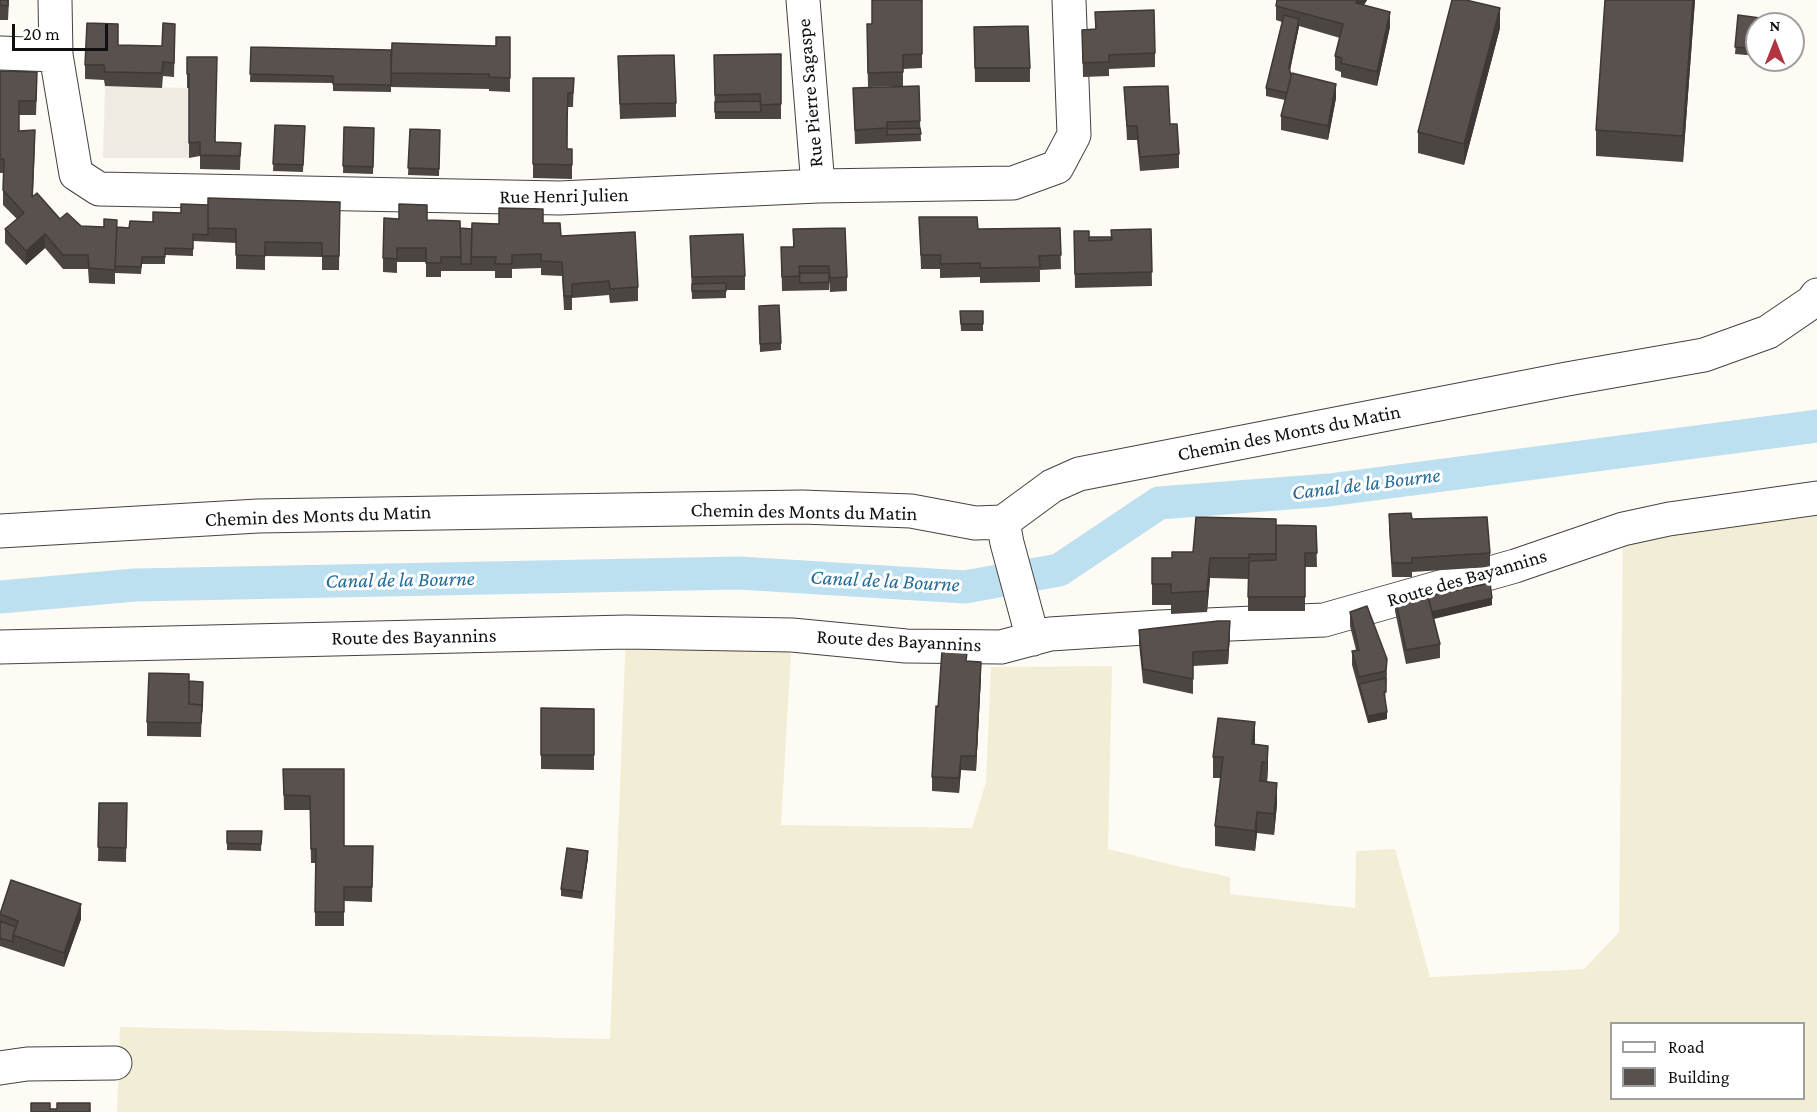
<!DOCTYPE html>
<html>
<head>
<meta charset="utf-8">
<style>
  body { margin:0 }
  #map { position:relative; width:1817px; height:1112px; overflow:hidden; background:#fefbf4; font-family:"Crimson Pro",serif }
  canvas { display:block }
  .legend { position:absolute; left:1610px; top:1022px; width:195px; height:78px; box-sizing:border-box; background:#fff; border:2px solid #9f9f9f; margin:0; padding:8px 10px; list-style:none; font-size:18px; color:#101010 }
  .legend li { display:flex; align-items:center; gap:12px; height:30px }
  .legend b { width:30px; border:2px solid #9f9f9f }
  .north { position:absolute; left:1745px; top:12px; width:60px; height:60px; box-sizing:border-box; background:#fff; border:2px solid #9f9f9f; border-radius:50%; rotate:0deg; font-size:16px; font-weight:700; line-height:24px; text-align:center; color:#101010 }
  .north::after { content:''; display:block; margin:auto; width:21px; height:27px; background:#b43341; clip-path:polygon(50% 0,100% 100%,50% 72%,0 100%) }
  .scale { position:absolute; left:12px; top:24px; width:96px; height:27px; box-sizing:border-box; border:3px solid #101010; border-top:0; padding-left:8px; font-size:18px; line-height:21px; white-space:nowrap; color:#101010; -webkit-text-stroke:4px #fff; paint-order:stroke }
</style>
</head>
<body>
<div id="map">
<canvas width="1817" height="1112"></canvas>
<ul class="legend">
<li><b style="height:8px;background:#fff"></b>Road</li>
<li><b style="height:16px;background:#58514d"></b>Building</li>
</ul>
<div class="north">N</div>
<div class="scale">20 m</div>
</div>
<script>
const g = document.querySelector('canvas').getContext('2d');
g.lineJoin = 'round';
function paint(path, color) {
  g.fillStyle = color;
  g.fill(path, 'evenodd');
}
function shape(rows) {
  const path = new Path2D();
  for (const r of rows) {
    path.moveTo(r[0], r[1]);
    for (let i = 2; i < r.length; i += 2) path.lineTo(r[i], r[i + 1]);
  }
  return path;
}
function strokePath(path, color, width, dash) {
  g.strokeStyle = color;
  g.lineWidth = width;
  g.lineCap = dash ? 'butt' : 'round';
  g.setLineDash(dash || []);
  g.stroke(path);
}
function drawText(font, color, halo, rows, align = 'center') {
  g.font = font + ' "Crimson Pro",serif';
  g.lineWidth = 6;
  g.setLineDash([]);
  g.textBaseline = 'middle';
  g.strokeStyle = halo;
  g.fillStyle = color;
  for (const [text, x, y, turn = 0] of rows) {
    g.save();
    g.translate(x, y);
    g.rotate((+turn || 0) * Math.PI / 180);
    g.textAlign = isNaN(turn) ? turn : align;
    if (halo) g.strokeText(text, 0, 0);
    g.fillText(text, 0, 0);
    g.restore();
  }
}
const farmland = shape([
  [1817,498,1817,1112,117,1112,120,1027,610,1039,626,632,792,635,781,825,972,828,986,782,991,667,1112,666,1108,849,1172,865,1230,877,1230,894,1355,908,1356,851,1395,849,1430,977,1584,969,1619,932,1623,529],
  [1612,1024,1804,1024,1804,1098,1612,1098]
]);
const plaza = shape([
  [105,86,189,88,189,158,103,158]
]);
const canal = shape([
  [0,597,135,585,739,573,965,587,1059,570,1159,503,1329,490,1817,426]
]);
const minor = shape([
  [55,0,56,55,76,174,99,189,560,198,818,186,1013,183,1057,167,1074,135,1069,0],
  [803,0,818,186],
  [0,53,56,55],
  [1003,522,1007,543,1033,639],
  [0,531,258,516,802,507,911,511,975,523,1003,522,1052,486,1079,474,1567,379,1704,355,1768,332,1812,302,1817,295],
  [0,647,626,632,792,635,906,646,1001,647,1050,634,1160,627,1324,620,1515,566,1623,529,1669,519,1817,498],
  [0,1068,27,1064,115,1063]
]);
const wall = shape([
  [0,0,9,0,8,20,0,20],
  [922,0,922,68,903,69,903,86,868,87,867,38,872,24],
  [1277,0,1367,0,1364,5,1390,27,1377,86,1341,77,1341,72,1335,70,1335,56,1340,38,1299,26,1290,71,1291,76,1336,98,1328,140,1281,130,1281,116,1285,100,1266,96,1266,88,1282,22,1276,20,1276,6],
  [1605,0,1695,0,1683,162,1596,156,1596,130],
  [1095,12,1155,53,1155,67,1109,69,1109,76,1083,77,1082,30,1095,29],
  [1738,15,1760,18,1760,24,1757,24,1757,56,1735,54],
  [974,27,1030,68,1030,82,975,82],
  [1500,28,1464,165,1418,153,1418,132],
  [510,37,510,92,489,91,489,89,391,87,391,92,333,91,333,83,250,82,251,47,391,50,496,46],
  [175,38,174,77,163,76,162,88,105,86,104,80,85,79,85,65,118,45,162,46],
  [781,54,781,119,715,119,714,55],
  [618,56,676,103,676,117,620,119],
  [187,57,216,142,241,143,240,170,200,169,200,156,189,158,189,88,187,88],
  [0,71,37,86,36,115,19,115,19,131,35,144,33,196,60,219,81,226,129,228,153,222,208,205,340,202,339,270,322,270,322,257,265,256,265,270,236,269,236,243,193,241,193,256,165,255,165,264,142,264,141,274,115,273,115,271,115,284,89,283,88,269,63,269,45,248,26,265,5,243,5,229,17,219,3,205,3,173,0,173],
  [533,78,574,78,573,107,568,107,567,149,572,149,572,179,533,178],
  [1124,87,1170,124,1179,154,1179,168,1140,171,1137,140,1127,140],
  [853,88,920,121,921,141,855,144],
  [275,125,305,126,303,172,273,171],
  [344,127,374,128,373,174,343,173],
  [410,129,440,130,439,176,408,175],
  [919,217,978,229,1060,228,1061,269,1040,270,1040,282,980,283,980,277,940,278,940,269,921,269],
  [427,220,460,228,472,229,499,224,543,223,561,236,638,287,638,301,610,303,609,295,572,298,572,310,564,310,562,276,541,275,541,268,512,269,512,278,495,278,495,271,441,271,441,277,426,277,426,262,397,262,397,273,383,272,383,258],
  [793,229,847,277,847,291,830,292,829,280,829,290,782,291,781,247,793,247],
  [1151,229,1152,286,1075,288,1074,231,1089,237,1111,237,1111,230],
  [690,236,745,276,745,290,726,290,726,298,692,299],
  [960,311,983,311,983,331,961,331],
  [759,314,781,343,781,350,760,352],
  [1389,514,1412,519,1490,553,1490,567,1412,572,1412,577,1392,577,1389,528],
  [1276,525,1316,526,1317,567,1305,567,1305,611,1248,611,1248,579,1210,578,1207,612,1171,614,1171,605,1152,605,1152,558,1172,558],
  [1428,596,1492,605,1434,619,1440,644,1440,658,1406,664,1395,611,1395,597],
  [1367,606,1387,673,1385,699,1387,719,1368,723,1352,665,1352,651,1356,650,1350,626,1350,612],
  [1139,630,1230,635,1228,664,1193,666,1193,694,1143,683,1139,644],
  [967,661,981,676,976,771,961,770,959,793,932,791,932,777,938,707],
  [189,682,203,682,201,737,147,736,147,722],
  [541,708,594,709,594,770,541,769],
  [1255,744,1268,746,1268,766,1267,782,1277,804,1274,835,1257,833,1255,851,1215,846,1215,826,1221,778,1213,778,1213,757],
  [283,769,344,769,344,846,373,846,372,902,344,901,344,926,315,926,315,863,311,863,310,810,284,810],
  [99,803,127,803,126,862,98,861],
  [262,831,261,851,227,850,227,843],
  [588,858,582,899,561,896,561,889],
  [0,914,81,919,64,967,0,946]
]);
const shadedWall = shape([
  [1357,0,1367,0,1356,17,1356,3],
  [1693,0,1695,0,1683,162,1683,136],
  [1500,8,1500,28,1464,165,1464,144],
  [1390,12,1390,27,1377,86,1377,72],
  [1299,19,1299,27,1289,74,1289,67],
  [1336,84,1336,98,1328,140,1328,126],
  [45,234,45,248,26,265,26,251],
  [1210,558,1210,578,1207,612,1207,591],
  [1492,598,1492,605,1431,619,1431,612],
  [1230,621,1230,635,1228,664,1228,650],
  [981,662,981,676,976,771,976,756],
  [1387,712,1387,719,1368,723,1368,716],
  [1255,722,1255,742,1252,765,1252,744],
  [1268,746,1268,766,1267,783,1267,763],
  [961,756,961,770,959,793,959,778],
  [1277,783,1277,804,1274,835,1274,814],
  [1257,812,1257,833,1255,851,1255,831],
  [588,851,588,858,582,899,582,892],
  [81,904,81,919,64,967,64,953]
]);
const building = shape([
  [0,0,8,0,8,6,0,5,0,0],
  [872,0,922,0,922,54,903,55,903,72,868,73,867,24,872,24,872,0],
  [1277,0,1357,0,1356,3,1390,12,1377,72,1341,63,1342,58,1335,56,1343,24,1276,6,1277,0],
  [1452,0,1466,0,1500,8,1464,144,1418,132,1452,0],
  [1605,0,1693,0,1683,136,1596,130,1605,0],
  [1154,10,1155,53,1109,55,1109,62,1083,63,1082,30,1096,29,1095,12,1154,10],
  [1284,15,1299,19,1289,67,1291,76,1287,93,1266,88,1284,15],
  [1738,15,1760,18,1759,24,1757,24,1757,49,1735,47,1738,15],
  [87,23,118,24,118,45,162,46,163,23,175,24,174,63,163,62,162,73,105,72,104,65,85,65,87,23],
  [1028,26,1030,68,975,68,974,27,1028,26],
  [496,37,510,37,510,78,489,77,489,74,391,73,392,43,496,46,496,37],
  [251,47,391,50,391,85,333,84,333,76,250,74,251,47],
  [781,54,781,104,761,105,760,94,715,95,714,55,781,54],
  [674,55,676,103,620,104,618,56,674,55],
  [187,57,217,57,215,142,241,143,240,156,200,155,200,142,189,143,189,74,187,74,187,57],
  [0,71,37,72,36,101,19,101,19,131,35,130,32,197,37,193,60,219,67,213,81,226,104,227,104,219,117,220,115,270,89,268,88,255,63,255,45,234,26,251,5,229,24,213,3,190,4,159,0,159,0,71],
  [1292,73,1336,84,1328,126,1281,116,1292,73],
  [533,78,574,78,573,93,568,93,567,120,567,149,572,149,572,165,533,164,533,78],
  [919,86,920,121,887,122,887,128,855,130,853,88,919,86],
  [1168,86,1170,124,1177,124,1179,154,1140,157,1137,126,1127,126,1124,87,1168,86],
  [760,101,761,112,715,112,715,102,760,101],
  [275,125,305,126,303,165,273,164,275,125],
  [344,127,374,128,373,167,343,166,344,127],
  [920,128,921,134,887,135,887,129,920,128],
  [410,129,440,130,439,169,408,168,410,129],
  [208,198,340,202,339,256,322,256,322,243,265,242,265,256,236,255,236,229,208,228,208,198],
  [181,204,208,205,208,235,193,234,193,249,165,248,165,257,142,257,141,267,115,266,117,227,129,228,130,221,153,222,153,212,181,213,181,204],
  [399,204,427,205,427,220,460,221,461,257,441,257,441,263,426,263,426,248,397,248,397,259,383,258,384,218,399,219,399,204],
  [499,208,543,209,543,223,560,223,561,236,635,232,638,287,610,289,609,281,572,284,572,296,564,296,562,262,541,261,541,254,512,255,512,264,495,264,496,257,471,257,472,223,499,224,499,208],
  [919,217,977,217,978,229,1060,228,1061,255,1039,256,1040,267,980,268,980,263,940,264,941,255,921,255,919,217],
  [460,228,472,229,471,264,461,264,460,228],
  [845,228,847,277,830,278,829,266,799,266,800,276,782,277,781,247,794,247,793,229,845,228],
  [1151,229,1152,272,1075,274,1074,231,1089,231,1089,241,1112,240,1111,230,1151,229],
  [743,234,745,276,692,277,690,236,743,234],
  [1089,237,1111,237,1111,240,1089,241,1089,237],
  [799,273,829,273,829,282,800,283,799,273],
  [726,283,726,291,692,291,692,284,726,283],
  [779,305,781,343,760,344,759,306,779,305],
  [960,311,983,311,983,324,961,324,960,311],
  [1411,513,1412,519,1487,517,1490,553,1412,558,1412,563,1392,563,1389,514,1411,513],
  [1196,517,1276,519,1276,554,1249,554,1249,558,1210,558,1207,591,1171,593,1171,584,1152,584,1152,558,1172,558,1172,552,1193,552,1196,517],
  [1276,525,1316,526,1317,553,1305,553,1305,597,1248,597,1249,561,1276,560,1276,525],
  [1490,583,1492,598,1432,612,1428,596,1490,583],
  [1426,589,1440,644,1406,650,1395,597,1426,589],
  [1367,606,1387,659,1386,671,1359,677,1352,651,1359,650,1350,612,1367,606],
  [1218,621,1230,621,1228,650,1193,652,1193,679,1143,669,1139,630,1218,621],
  [942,651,967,652,966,661,981,662,976,756,961,756,959,778,932,777,936,706,938,707,942,651],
  [149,673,189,674,189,704,202,705,201,723,147,722,149,673],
  [1386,678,1386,692,1384,692,1387,712,1368,716,1359,684,1386,678],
  [189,681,203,682,202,712,202,705,189,704,189,681],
  [541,708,594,709,594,755,541,755,541,708],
  [1218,718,1255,722,1252,744,1268,746,1267,763,1262,762,1260,781,1277,783,1274,814,1257,812,1255,831,1215,826,1223,757,1213,757,1218,718],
  [283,769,344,769,344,846,373,846,372,887,344,887,344,912,315,912,316,849,311,849,310,796,284,795,283,769],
  [99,803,127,803,126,848,98,847,99,803],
  [227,831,262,831,261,844,227,843,227,831],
  [567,848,588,851,582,892,561,889,567,848],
  [11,880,81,904,64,953,13,935,18,921,0,914,11,880],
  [0,921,16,927,13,935,13,942,0,938,0,921],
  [31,1103,50,1103,50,1109,57,1109,57,1103,90,1103,90,1112,31,1112,31,1103]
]);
const streetNames = [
  ["Rue Pierre Sagaspe",810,93,-95],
  ["Rue Henri Julien",564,196,-1],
  ["Chemin des Monts du Matin",1289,433,-11],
  ["Chemin des Monts du Matin",804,512,1],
  ["Chemin des Monts du Matin",318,516,-2],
  ["Route des Bayannins",1467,578,-16],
  ["Route des Bayannins",414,637,-1],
  ["Route des Bayannins",899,641,3]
];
const waterNames = [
  ["Canal de la Bourne",1366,484,-7],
  ["Canal de la Bourne",400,580,-1],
  ["Canal de la Bourne",885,581,3]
];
paint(farmland, '#f2eed5');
paint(plaza, '#efebe2');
strokePath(canal, '#bde0f1', 33);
strokePath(minor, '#434343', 35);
strokePath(minor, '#fff', 33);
paint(wall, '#4c4642');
paint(shadedWall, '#3e3936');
paint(building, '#58514d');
strokePath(building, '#3e3936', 1.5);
drawText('20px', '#101010', '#fff', streetNames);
drawText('italic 21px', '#236b98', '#fff', waterNames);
</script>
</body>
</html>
